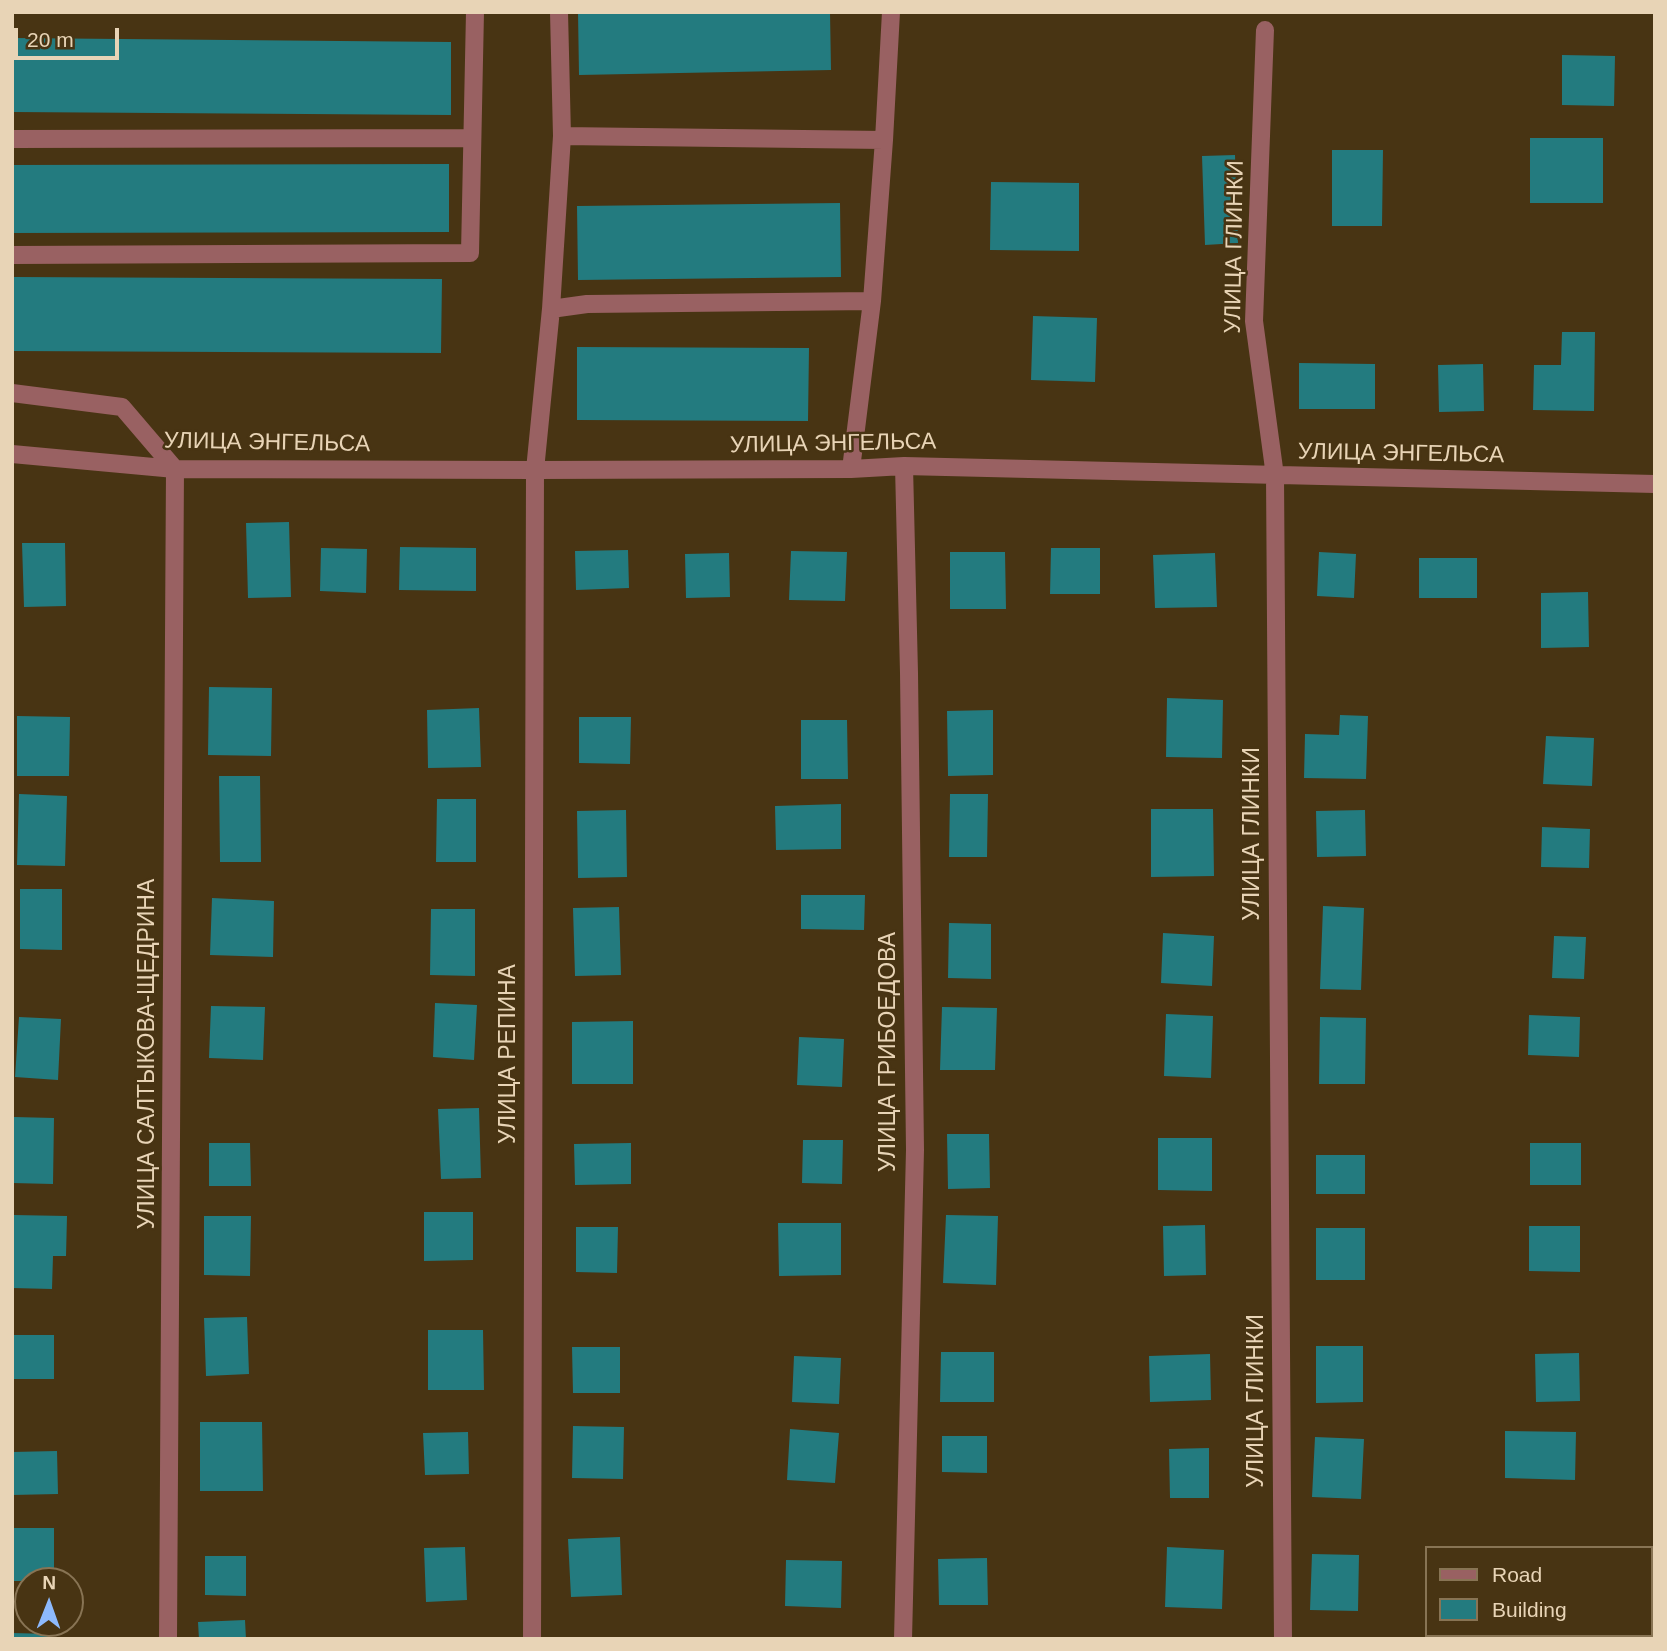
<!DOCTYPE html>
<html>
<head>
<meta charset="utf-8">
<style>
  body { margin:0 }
  #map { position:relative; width:1667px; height:1651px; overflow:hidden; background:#483413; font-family:Helvetica,sans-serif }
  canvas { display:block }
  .frame { position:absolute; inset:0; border:14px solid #e8d4b6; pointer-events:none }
  .legend { position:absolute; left:1425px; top:1546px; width:228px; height:91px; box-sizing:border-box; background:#483413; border:2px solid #887454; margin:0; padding:9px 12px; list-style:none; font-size:21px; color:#e8d4b6 }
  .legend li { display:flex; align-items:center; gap:14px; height:35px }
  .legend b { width:35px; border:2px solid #887454 }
  .north { position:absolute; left:14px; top:1567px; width:70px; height:70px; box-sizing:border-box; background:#483413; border:2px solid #887454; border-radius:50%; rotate:1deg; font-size:19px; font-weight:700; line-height:28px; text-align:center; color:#e8d4b6 }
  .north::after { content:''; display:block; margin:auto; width:24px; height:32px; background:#8db9fc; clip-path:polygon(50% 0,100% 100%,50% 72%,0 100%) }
  .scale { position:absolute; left:14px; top:28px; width:105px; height:32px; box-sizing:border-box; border:4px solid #e8d4b6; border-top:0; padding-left:9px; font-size:21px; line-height:24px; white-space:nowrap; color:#e8d4b6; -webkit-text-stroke:5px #483413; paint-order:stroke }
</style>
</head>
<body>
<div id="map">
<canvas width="1667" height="1651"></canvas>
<div class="frame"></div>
<ul class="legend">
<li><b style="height:9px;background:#996162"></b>Road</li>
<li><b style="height:19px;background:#237b7f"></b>Building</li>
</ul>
<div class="north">N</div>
<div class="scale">20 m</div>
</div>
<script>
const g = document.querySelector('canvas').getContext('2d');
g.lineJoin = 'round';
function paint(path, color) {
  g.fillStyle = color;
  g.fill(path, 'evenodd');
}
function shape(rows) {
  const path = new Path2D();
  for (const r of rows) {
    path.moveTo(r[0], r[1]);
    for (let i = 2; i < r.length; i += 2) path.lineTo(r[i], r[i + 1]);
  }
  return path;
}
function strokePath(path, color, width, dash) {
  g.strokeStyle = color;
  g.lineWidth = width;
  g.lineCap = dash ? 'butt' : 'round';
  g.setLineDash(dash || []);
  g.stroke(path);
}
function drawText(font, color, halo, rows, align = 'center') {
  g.font = font + ' Helvetica,sans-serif';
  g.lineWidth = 5;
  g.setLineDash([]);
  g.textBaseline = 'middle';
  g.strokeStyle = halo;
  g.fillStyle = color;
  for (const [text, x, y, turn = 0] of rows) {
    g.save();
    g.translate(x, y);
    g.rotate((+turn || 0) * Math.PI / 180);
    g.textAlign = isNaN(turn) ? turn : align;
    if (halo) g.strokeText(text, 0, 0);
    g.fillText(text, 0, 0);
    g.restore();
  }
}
const building = shape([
  [578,12,830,12,831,70,579,75],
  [12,38,451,42,451,115,12,112],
  [1562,55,1615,56,1614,106,1562,105],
  [1530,138,1603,138,1603,203,1530,203],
  [1332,150,1383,150,1382,226,1332,226],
  [1235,155,1238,243,1205,245,1202,156],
  [449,164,449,232,12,233,12,165],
  [991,182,1079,183,1079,251,990,250],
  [840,203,841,277,578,280,577,206],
  [12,277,442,279,441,353,12,351],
  [1033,316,1097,318,1095,382,1031,380],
  [1562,332,1595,332,1594,411,1533,410,1534,365,1561,365],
  [577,347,809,348,808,421,577,420],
  [1299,363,1375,364,1375,409,1299,409],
  [1483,364,1484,411,1439,412,1438,365],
  [289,522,291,597,248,598,246,523],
  [22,543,65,543,66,606,24,607],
  [400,547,476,548,476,591,399,590],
  [321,548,367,549,366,593,320,591],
  [1051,548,1100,548,1100,594,1050,594],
  [628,550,629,588,576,590,575,551],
  [791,551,847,552,845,601,789,600],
  [950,552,1005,552,1006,609,950,609],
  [1319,552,1356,554,1354,598,1317,596],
  [729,553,730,597,686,598,685,554],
  [1215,553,1217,607,1155,608,1153,555],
  [1419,558,1477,558,1477,598,1419,598],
  [1588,592,1589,647,1541,648,1541,593],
  [209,687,272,688,271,756,208,755],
  [1167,698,1223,700,1222,758,1166,757],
  [479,708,481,767,428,768,427,710],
  [993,710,993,775,948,776,947,711],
  [1340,715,1368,716,1366,779,1304,778,1305,734,1339,735],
  [17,716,70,717,69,776,17,776],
  [579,717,631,717,630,764,579,763],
  [801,720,847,720,848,779,801,779],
  [1546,736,1594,738,1592,786,1543,784],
  [219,776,260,776,261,862,220,862],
  [19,794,67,796,65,866,17,865],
  [950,794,988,794,987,857,949,857],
  [437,799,476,799,476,862,436,862],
  [841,804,841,849,776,850,775,806],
  [1151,809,1213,809,1214,876,1151,877],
  [626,810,627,877,578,878,577,811],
  [1365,810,1366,856,1317,857,1316,811],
  [1542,827,1590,829,1589,868,1541,867],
  [20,889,62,889,62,950,20,949],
  [801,895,865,895,864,930,801,929],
  [212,898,274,901,273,957,210,955],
  [1323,906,1364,908,1361,990,1320,989],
  [619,907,621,975,575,976,573,908],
  [431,909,475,909,475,976,430,975],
  [949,923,991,924,991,979,948,978],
  [1163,933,1214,936,1212,986,1161,983],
  [1554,936,1586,937,1584,979,1552,978],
  [435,1003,477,1005,474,1060,433,1057],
  [211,1006,265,1007,263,1060,209,1058],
  [942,1007,997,1008,995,1070,940,1070],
  [1166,1014,1213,1016,1211,1078,1164,1076],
  [1529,1015,1580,1017,1579,1057,1528,1055],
  [19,1017,61,1019,58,1080,15,1077],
  [1320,1017,1366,1018,1365,1084,1319,1084],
  [633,1021,633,1084,572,1084,572,1022],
  [799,1037,844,1039,842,1087,797,1085],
  [479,1108,481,1178,441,1179,438,1109],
  [14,1117,54,1118,53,1184,12,1183],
  [947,1134,989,1134,990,1188,948,1189],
  [1158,1138,1212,1138,1212,1191,1158,1190],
  [803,1140,843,1140,842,1184,802,1183],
  [209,1143,250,1143,251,1186,209,1186],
  [631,1143,631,1184,575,1185,574,1144],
  [1530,1143,1581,1143,1581,1185,1530,1185],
  [1316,1155,1365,1155,1365,1194,1316,1194],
  [424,1212,473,1212,473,1260,424,1261],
  [13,1215,67,1216,66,1256,53,1256,52,1289,12,1288],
  [946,1215,998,1216,996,1285,943,1283],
  [204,1216,251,1216,250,1276,204,1275],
  [778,1223,841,1223,841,1275,779,1276],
  [1205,1225,1206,1275,1164,1276,1163,1226],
  [1529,1226,1580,1226,1580,1272,1529,1271],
  [576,1227,618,1227,617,1273,576,1272],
  [1316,1228,1365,1228,1365,1280,1316,1280],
  [247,1317,249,1374,206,1376,204,1318],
  [428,1330,483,1330,484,1390,428,1390],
  [12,1335,54,1335,54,1379,12,1379],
  [1316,1346,1363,1346,1363,1402,1316,1403],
  [572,1347,620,1347,620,1393,573,1393],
  [941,1352,994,1352,994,1402,940,1402],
  [1579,1353,1580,1401,1536,1402,1535,1354],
  [1210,1354,1211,1400,1150,1402,1149,1356],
  [794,1356,841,1358,839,1404,792,1402],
  [200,1422,262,1422,263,1491,200,1491],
  [573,1426,624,1427,623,1479,572,1478],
  [790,1429,839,1433,835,1483,787,1480],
  [1505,1431,1576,1432,1575,1480,1505,1478],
  [468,1432,469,1474,425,1475,423,1433],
  [942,1436,987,1436,987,1473,942,1472],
  [1315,1437,1364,1439,1361,1499,1312,1497],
  [1209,1448,1209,1498,1170,1498,1169,1449],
  [57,1451,58,1494,12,1495,12,1452],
  [12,1528,54,1528,54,1581,12,1581],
  [620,1537,622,1595,571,1597,568,1539],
  [465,1547,467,1600,426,1602,424,1548],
  [1167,1547,1224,1550,1222,1609,1165,1607],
  [1312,1554,1359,1555,1358,1611,1310,1610],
  [205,1556,246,1556,246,1596,205,1595],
  [987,1558,988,1605,939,1605,938,1559],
  [786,1560,842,1561,841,1608,785,1606],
  [245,1620,246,1639,199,1639,198,1622],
  [12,1633,50,1634,50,1639,12,1639]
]);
const minor = shape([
  [1265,30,1254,321,1275,476,1283,1639],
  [562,136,884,140],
  [12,139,471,138],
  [12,255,470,253,475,12],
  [551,309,587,304,872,301],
  [12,393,122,407,175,469,168,1639],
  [12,454,175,469,535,470,851,469,904,466,1655,484],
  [851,469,872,301,884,140,891,12],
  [532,1639,535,470,551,309,562,136,559,12],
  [903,1639,915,1150,909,673,904,466]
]);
const streetNames = [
  ["УЛИЦА ГЛИНКИ",1235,247,-89],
  ["УЛИЦА ЭНГЕЛЬСА",267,443,1],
  ["УЛИЦА ЭНГЕЛЬСА",833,444,-1],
  ["УЛИЦА ЭНГЕЛЬСА",1401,454,1],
  ["УЛИЦА ГЛИНКИ",1253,834,-90],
  ["УЛИЦА ГРИБОЕДОВА",889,1052,-90],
  ["УЛИЦА САЛТЫКОВА-ЩЕДРИНА",148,1054,-90],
  ["УЛИЦА РЕПИНА",509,1054,-90],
  ["УЛИЦА ГЛИНКИ",1257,1401,-90]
];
paint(building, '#237b7f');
strokePath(minor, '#996162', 18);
drawText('23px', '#e8d4b6', '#483413', streetNames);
</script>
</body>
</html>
